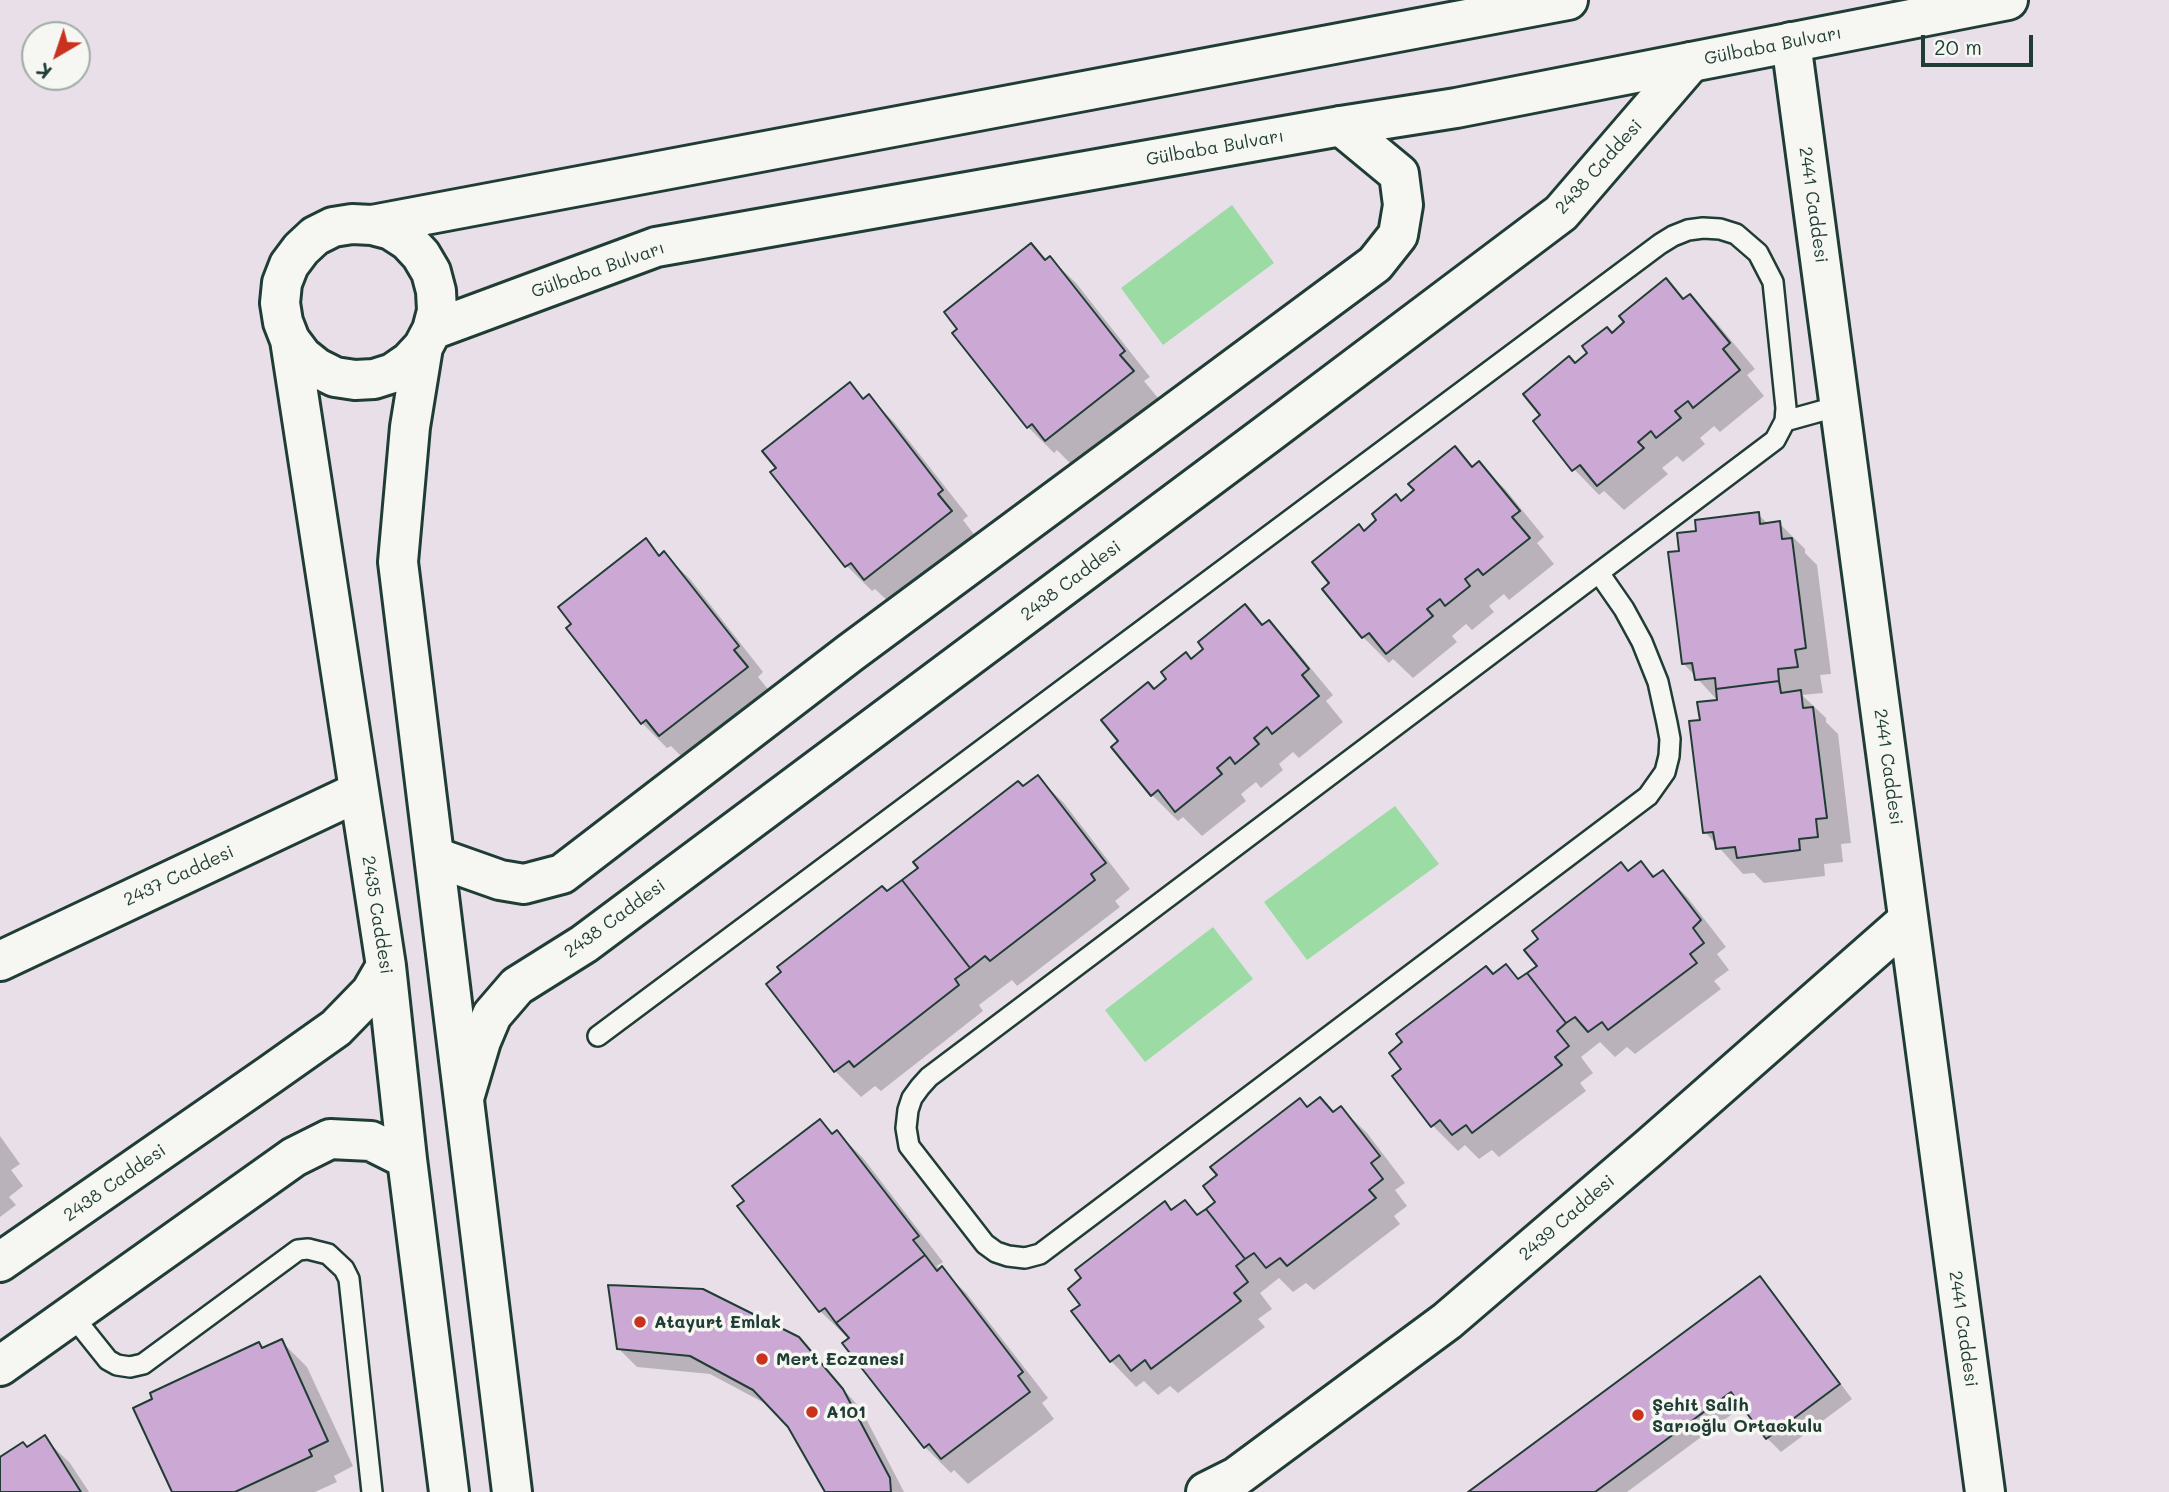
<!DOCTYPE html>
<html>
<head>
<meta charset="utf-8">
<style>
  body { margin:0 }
  #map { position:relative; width:2169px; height:1492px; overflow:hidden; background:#e9dfe9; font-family:Mali,sans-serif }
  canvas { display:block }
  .north { position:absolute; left:21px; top:21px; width:70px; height:70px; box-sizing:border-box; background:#f6f6f2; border:2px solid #a0aca6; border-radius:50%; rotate:219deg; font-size:19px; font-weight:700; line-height:28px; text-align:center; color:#1f3d34 }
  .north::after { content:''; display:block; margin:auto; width:24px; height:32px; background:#c8321e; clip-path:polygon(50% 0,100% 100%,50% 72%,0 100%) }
  .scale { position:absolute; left:1921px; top:35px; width:112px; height:32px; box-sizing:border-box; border:4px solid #1f3d34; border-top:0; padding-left:9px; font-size:21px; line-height:24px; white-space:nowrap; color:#1f3d34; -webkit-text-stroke:5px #f6f6f2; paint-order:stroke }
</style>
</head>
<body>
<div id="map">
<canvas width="2169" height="1492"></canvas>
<div class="north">K</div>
<div class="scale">20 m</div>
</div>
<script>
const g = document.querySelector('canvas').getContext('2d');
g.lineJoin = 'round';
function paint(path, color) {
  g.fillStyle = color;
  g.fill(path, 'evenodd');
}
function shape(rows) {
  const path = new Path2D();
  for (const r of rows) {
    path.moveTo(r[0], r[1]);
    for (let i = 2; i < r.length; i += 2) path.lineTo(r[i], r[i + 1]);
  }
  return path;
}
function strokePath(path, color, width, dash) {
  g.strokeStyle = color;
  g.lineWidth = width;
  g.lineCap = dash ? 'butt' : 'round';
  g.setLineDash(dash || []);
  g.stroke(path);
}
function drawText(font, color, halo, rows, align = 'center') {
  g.font = font + ' Mali,sans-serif';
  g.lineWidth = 7;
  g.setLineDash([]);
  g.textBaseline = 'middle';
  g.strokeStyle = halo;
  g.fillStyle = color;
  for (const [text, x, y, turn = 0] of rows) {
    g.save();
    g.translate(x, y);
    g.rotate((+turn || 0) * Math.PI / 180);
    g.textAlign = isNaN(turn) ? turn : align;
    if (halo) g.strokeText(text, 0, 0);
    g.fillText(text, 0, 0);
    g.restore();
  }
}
const green = shape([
  [1232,205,1274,263,1163,345,1121,288],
  [1395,806,1439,864,1307,960,1264,902],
  [1213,927,1253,979,1145,1062,1105,1010]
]);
const shadow = shape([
  [1031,245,1047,261,1050,258,1076,283,1150,377,1144,381,1158,398,1072,465,1057,450,1054,453,1028,427,954,333],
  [1666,280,1685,300,1690,296,1715,321,1755,369,1747,375,1764,396,1720,432,1714,426,1700,438,1705,444,1683,462,1677,456,1662,468,1668,474,1624,510,1604,491,1599,495,1574,469,1542,416,1575,365,1612,334],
  [850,384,865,399,869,397,894,422,968,516,963,520,976,537,891,604,875,589,872,591,847,566],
  [1455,449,1474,468,1479,464,1505,489,1544,537,1537,543,1554,564,1509,600,1504,594,1489,606,1494,612,1472,630,1466,624,1452,636,1457,642,1413,678,1393,659,1389,663,1363,637,1331,583,1364,533,1416,490],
  [1758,514,1768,524,1779,523,1805,549,1805,553,1817,565,1831,674,1820,675,1823,693,1802,695,1826,718,1826,722,1838,734,1851,843,1841,844,1843,862,1824,864,1825,876,1764,883,1754,873,1743,874,1705,832,1702,722,1719,702,1683,663,1681,553,1698,533],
  [645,541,661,556,664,554,690,579,763,672,758,677,772,694,686,761,671,746,667,748,642,723],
  [1245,606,1264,626,1269,622,1294,648,1333,695,1326,701,1343,722,1299,758,1293,752,1279,764,1283,770,1261,788,1256,782,1241,794,1246,801,1202,836,1183,817,1178,821,1152,795,1114,748,1154,691,1206,649],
  [1037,777,1063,802,1130,889,1115,901,1120,907,1017,986,1012,980,979,1005,983,1011,881,1091,875,1086,861,1097,835,1071,768,985],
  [1641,863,1656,877,1663,872,1688,898,1726,947,1717,954,1729,970,1714,981,1721,989,1635,1054,1627,1047,1615,1057,1600,1042,1581,1057,1593,1073,1580,1083,1586,1091,1499,1157,1492,1150,1479,1159,1465,1145,1458,1151,1432,1125,1493,976,1506,966,1520,980,1539,966,1629,873],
  [1320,1099,1334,1113,1341,1108,1367,1133,1405,1183,1395,1190,1407,1206,1394,1216,1400,1224,1314,1290,1306,1283,1293,1292,1279,1278,1260,1293,1272,1309,1258,1319,1265,1327,1178,1393,1170,1386,1158,1395,1144,1381,1136,1387,1111,1361,1172,1211,1185,1202,1199,1216,1207,1210,1307,1108],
  [819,1121,833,1135,837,1132,863,1158,943,1262,937,1266,940,1270,942,1269,967,1294,1048,1398,1042,1403,1054,1419,968,1484,954,1470,951,1473,925,1447,845,1343,851,1338,848,1334,846,1336,820,1311],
  [0,1136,20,1164,11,1170,23,1186,9,1197,16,1205,0,1217],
  [1759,1279,1773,1292,1852,1399,1781,1452,1767,1438,1743,1406,1627,1492,1471,1492],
  [798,1339,861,1409,904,1492,827,1492,789,1426,770,1406,710,1374,637,1367,619,1349],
  [281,1341,307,1367,353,1466,334,1476,337,1482,315,1492,174,1492,258,1344,264,1349],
  [44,1438,70,1463,89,1492,0,1492,0,1459,27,1449]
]);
const building = shape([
  [1031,243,1045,260,1050,256,1125,351,1120,355,1134,371,1045,441,1032,424,1027,428,952,333,957,329,944,312,1031,243],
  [1666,278,1683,299,1690,294,1730,343,1723,349,1740,370,1693,408,1688,401,1675,411,1681,418,1656,438,1651,431,1638,442,1644,448,1597,486,1580,465,1572,471,1533,421,1540,415,1523,394,1569,356,1575,363,1587,353,1582,346,1607,327,1612,333,1624,322,1619,316,1666,278],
  [850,382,863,399,869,394,943,490,938,494,952,511,864,580,851,563,845,567,770,472,776,468,762,451,850,382],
  [1455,446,1472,467,1479,461,1520,511,1512,517,1530,538,1483,575,1478,569,1465,579,1470,586,1445,606,1440,599,1427,609,1433,616,1386,654,1369,633,1362,638,1322,589,1329,583,1312,562,1359,524,1364,531,1376,520,1372,514,1396,494,1401,501,1414,490,1408,484,1455,446],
  [1759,512,1760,524,1780,521,1782,539,1792,538,1806,648,1795,650,1798,667,1778,669,1779,681,1716,689,1715,678,1695,680,1692,663,1682,664,1668,552,1679,551,1677,533,1696,531,1695,520,1759,512],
  [646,538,659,556,664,551,739,646,734,650,748,667,659,736,646,720,641,724,566,628,571,624,558,607,646,538],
  [1245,604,1262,625,1269,620,1309,669,1302,675,1319,696,1272,734,1267,727,1254,738,1259,744,1235,764,1230,757,1217,768,1222,774,1175,812,1158,790,1151,796,1111,747,1118,741,1101,720,1148,682,1154,689,1166,679,1161,672,1186,652,1191,659,1203,649,1198,642,1245,604],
  [1779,681,1781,693,1801,690,1803,708,1813,707,1827,818,1816,819,1818,837,1799,839,1800,850,1737,858,1735,847,1716,849,1713,832,1703,833,1689,721,1700,720,1697,702,1717,700,1716,689,1779,681],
  [1038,775,1106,863,1091,874,1095,880,990,961,985,956,970,968,902,880,918,868,913,862,1018,781,1023,786,1038,775],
  [1641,861,1653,877,1663,870,1701,920,1693,928,1704,943,1690,954,1697,963,1608,1030,1602,1022,1588,1032,1575,1017,1566,1023,1527,973,1537,966,1524,950,1538,939,1532,931,1621,862,1628,871,1641,861],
  [902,880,970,968,955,979,959,985,854,1067,849,1061,834,1072,766,984,781,972,777,967,882,886,887,891,902,880],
  [1506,964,1518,979,1527,973,1566,1023,1557,1031,1569,1046,1555,1057,1562,1065,1472,1133,1466,1125,1452,1135,1440,1120,1431,1127,1392,1076,1401,1069,1389,1053,1402,1042,1396,1034,1486,966,1493,974,1506,964],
  [1320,1097,1333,1112,1341,1106,1380,1156,1371,1163,1383,1179,1369,1190,1376,1198,1287,1266,1280,1258,1266,1268,1254,1253,1245,1259,1206,1209,1215,1202,1203,1186,1217,1175,1210,1167,1300,1098,1307,1107,1320,1097],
  [820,1119,832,1134,837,1130,919,1236,913,1240,925,1255,836,1323,825,1308,819,1312,737,1206,744,1201,732,1186,820,1119],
  [1185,1200,1197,1215,1206,1209,1245,1259,1236,1266,1248,1282,1234,1293,1241,1301,1151,1369,1145,1360,1131,1371,1119,1355,1110,1362,1071,1311,1080,1305,1068,1289,1081,1278,1075,1270,1165,1201,1171,1210,1185,1200],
  [925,1255,937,1271,942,1266,1023,1372,1018,1376,1030,1392,941,1459,929,1444,924,1448,842,1343,849,1338,836,1323,925,1255],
  [1760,1276,1840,1384,1766,1439,1731,1392,1595,1492,1468,1492,1760,1276],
  [608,1285,703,1289,799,1337,843,1389,890,1478,891,1492,825,1492,788,1427,753,1390,690,1356,617,1349,608,1285],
  [282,1339,328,1441,309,1450,312,1456,235,1492,172,1492,133,1408,152,1399,150,1393,259,1342,262,1348,282,1339],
  [45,1435,81,1492,0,1492,0,1457,23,1442,27,1447,45,1435]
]);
const lane = shape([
  [1785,421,1839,406],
  [598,1036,1660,244,1673,236,1688,230,1703,228,1720,229,1736,234,1758,253,1773,282,1786,408,1785,421,1775,440,929,1077,920,1087,912,1098,908,1110,906,1128,909,1146,985,1244,996,1252,1008,1256,1025,1258,1040,1254,1648,796,1665,772,1669,756,1670,739,1667,723,1658,682,1642,642,1624,609,1599,573],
  [72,1315,108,1360,117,1365,130,1367,143,1364,298,1250,308,1249,328,1254,344,1269,349,1279,372,1492]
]);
const street = shape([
  [1791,42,1985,1492],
  [435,857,500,880,524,884,562,874,850,653,1375,264,1398,235,1403,205,1399,174,1341,126],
  [0,961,358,792],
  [464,1098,481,1041,492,1015,517,986,584,944,1266,435,1561,213,1691,62],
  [1206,1492,1236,1477,1447,1321,1650,1147,1908,920]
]);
const secondary = shape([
  [372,225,1568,0],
  [432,330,656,247,1341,126,1456,108,2008,0],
  [290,340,386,966,407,1159,449,1492],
  [423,347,409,362,393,373,374,379,355,380,335,377,317,368,302,356,290,340,283,322,280,303,282,283,289,265,301,249,315,236,333,227,352,224,372,225,391,230,408,241,421,255,431,272,436,291,437,311,432,330,423,347,410,427,398,562,512,1492],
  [0,1262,271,1074,336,1028,371,992,386,966],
  [0,1366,294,1157,330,1139,371,1141,407,1159]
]);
const markers = [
  [640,1322,7,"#c8321e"],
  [762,1359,7,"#c8321e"],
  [812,1412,7,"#c8321e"],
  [1638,1415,7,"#c8321e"]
];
const streetNames = [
  ["Gülbaba Bulvarı",1773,46,-11],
  ["Gülbaba Bulvarı",1215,148,-10],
  ["2438 Caddesi",1599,167,-48],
  ["2441 Caddesi",1813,205,82],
  ["Gülbaba Bulvarı",598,270,-19],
  ["2438 Caddesi",1071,581,-37],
  ["2441 Caddesi",1888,767,82],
  ["2437 Caddesi",179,876,-25],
  ["2435 Caddesi",377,915,81],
  ["2438 Caddesi",615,919,-36],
  ["2438 Caddesi",115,1183,-35],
  ["2439 Caddesi",1567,1218,-41],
  ["2441 Caddesi",1963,1329,82]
];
const poiNames = [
  ["Atayurt Emlak",654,1322],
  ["Mert Eczanesi",776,1359],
  ["Şehit Salih",1652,1405],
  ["Sarıoğlu Ortaokulu",1652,1426],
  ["A101",826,1412]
];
paint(green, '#9cdba4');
paint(shadow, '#0003');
paint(building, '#cca9d4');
strokePath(building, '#1f3d34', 2);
strokePath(lane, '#1f3d34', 24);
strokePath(street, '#1f3d34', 44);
strokePath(secondary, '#1f3d34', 44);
strokePath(lane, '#f6f6f2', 19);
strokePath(street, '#f6f6f2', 38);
strokePath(secondary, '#f6f6f2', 38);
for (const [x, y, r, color] of markers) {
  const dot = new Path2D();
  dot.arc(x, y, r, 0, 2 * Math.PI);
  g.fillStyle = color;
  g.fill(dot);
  strokePath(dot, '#f6f6f2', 2.5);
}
drawText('18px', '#1f3d34', '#f6f6f2', streetNames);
drawText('bold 18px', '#1f3d34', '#f6f6f2', poiNames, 'left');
</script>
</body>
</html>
